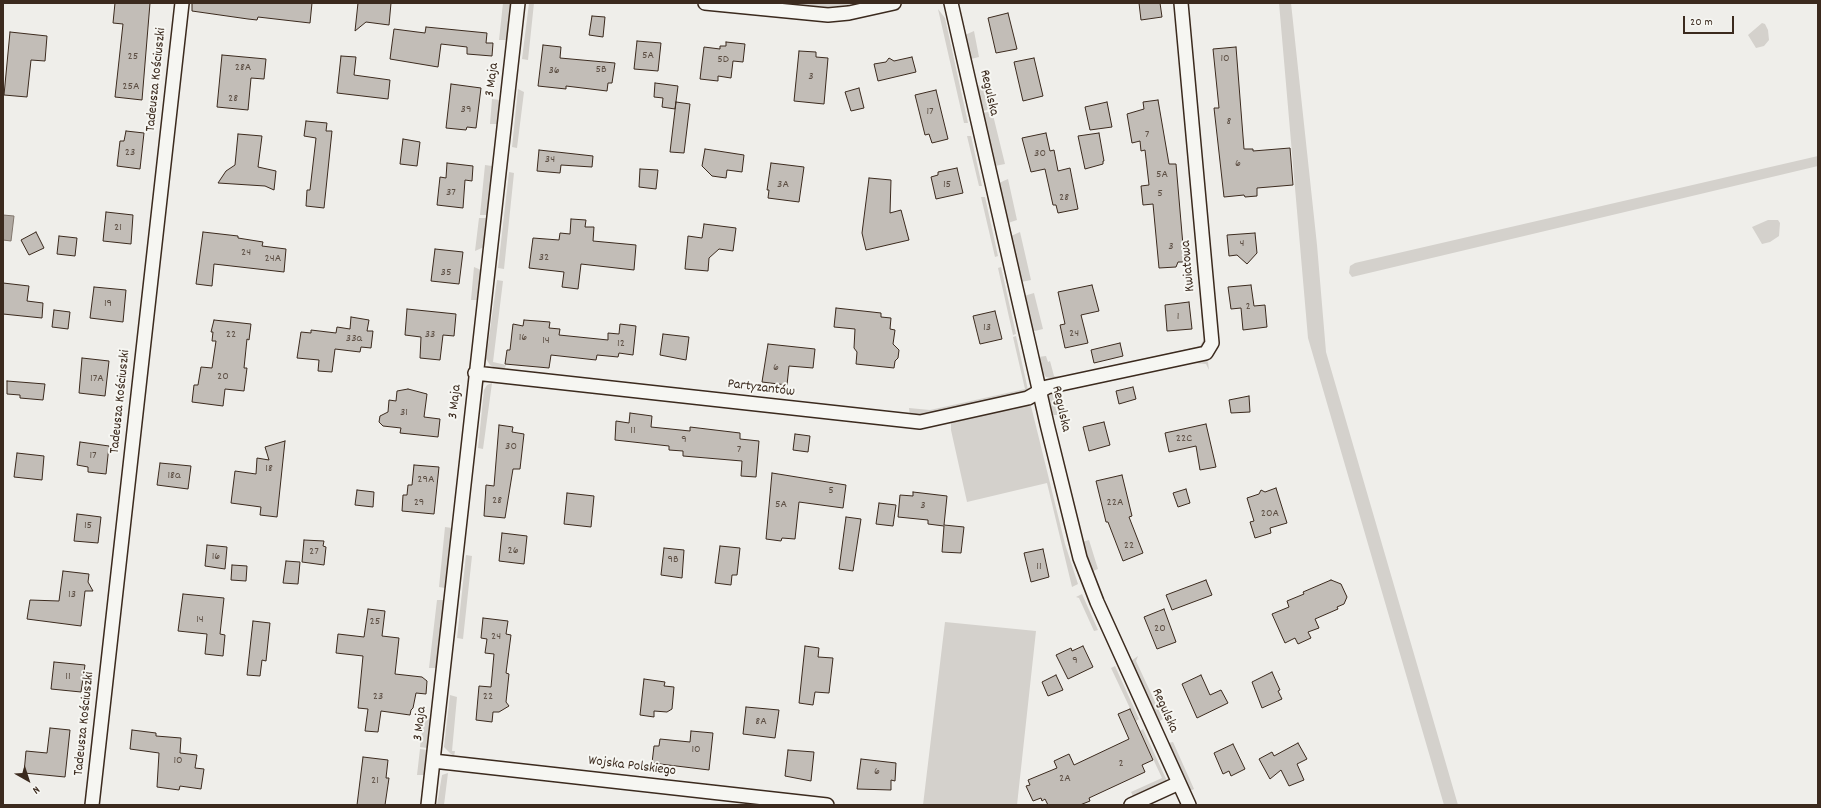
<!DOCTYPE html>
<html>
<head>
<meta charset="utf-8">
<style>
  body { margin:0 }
  #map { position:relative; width:1821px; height:808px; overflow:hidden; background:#efeeea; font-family:Dekko,sans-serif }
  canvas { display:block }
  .frame { position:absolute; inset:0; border:4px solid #3b2a1e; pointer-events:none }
  .north { position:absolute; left:8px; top:760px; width:40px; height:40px; -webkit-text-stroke:3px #f6f6f2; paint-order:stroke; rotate:141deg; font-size:11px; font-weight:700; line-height:16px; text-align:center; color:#3b2a1e }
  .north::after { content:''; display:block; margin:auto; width:14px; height:18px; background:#3b2a1e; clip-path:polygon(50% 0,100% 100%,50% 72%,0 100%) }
  .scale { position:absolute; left:1683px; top:16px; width:51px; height:18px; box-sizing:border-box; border:2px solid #3b2a1e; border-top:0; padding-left:5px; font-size:12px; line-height:14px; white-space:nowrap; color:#3b2a1e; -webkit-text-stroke:3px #f6f6f2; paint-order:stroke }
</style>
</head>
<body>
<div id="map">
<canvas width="1821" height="808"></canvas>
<div class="frame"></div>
<div class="north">N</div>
<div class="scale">20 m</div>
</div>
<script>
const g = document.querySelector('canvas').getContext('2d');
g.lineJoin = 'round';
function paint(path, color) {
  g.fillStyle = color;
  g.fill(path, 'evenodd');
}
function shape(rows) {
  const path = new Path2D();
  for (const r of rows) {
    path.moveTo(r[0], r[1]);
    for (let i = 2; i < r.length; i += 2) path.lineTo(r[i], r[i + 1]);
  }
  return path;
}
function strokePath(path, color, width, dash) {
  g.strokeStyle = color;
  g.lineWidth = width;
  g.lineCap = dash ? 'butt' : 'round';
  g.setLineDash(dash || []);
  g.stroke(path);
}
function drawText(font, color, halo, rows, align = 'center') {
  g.font = font + ' Dekko,sans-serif';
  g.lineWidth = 4;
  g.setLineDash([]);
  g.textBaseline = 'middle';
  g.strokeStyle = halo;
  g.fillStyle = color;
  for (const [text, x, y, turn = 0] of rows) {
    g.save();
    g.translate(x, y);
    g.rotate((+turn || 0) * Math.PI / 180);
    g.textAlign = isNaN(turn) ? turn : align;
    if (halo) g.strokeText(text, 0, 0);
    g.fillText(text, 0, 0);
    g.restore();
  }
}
const green = shape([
  [503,3,511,3,507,40,499,40],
  [529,3,534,3,528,60,522,59],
  [791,3,829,4,849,3,849,5,827,7,791,5],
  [1279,3,1291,3,1317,245,1326,352,1458,805,1444,805,1308,338],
  [938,9,945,18,968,123,964,123],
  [1762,23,1765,24,1768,30,1769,40,1764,46,1756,48,1748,35],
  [974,31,979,57,971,59,965,35],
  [985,83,991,109,983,111,977,86],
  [518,89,524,92,517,148,512,147],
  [492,99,500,100,497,124,490,124],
  [992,111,1005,164,995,166,983,113],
  [967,136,971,136,982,186,979,186],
  [1818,156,1818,166,1352,277,1349,273,1350,266,1355,263],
  [485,165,492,166,487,215,480,215],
  [509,172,514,173,504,269,498,268],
  [1008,179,1017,220,1008,223,999,183],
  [981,197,985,197,998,256,995,257],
  [479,218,486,218,484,247,475,251],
  [1768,220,1778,220,1780,223,1779,236,1770,242,1762,244,1752,227],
  [1020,232,1031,280,1021,282,1011,236],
  [474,267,481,270,477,300,471,300],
  [1001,267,1016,334,1013,335,998,268],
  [497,280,503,281,493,362,506,365,504,370,497,369,490,365,486,359],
  [1034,293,1043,329,1035,331,1032,330,1024,296],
  [1201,312,1203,312,1206,342,1200,348,1055,379,1046,377,1042,372,1038,357,1046,356,1048,362,1050,361,1054,376,1064,377,1200,346,1204,339],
  [1016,336,1028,390,1013,396,929,416,910,416,909,408,930,410,1025,389,1013,337],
  [1204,359,1208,362,1209,370,1206,364,1194,363,1058,391,1054,398,1058,415,1051,415,1048,397,1054,390],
  [492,383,483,449,478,448,484,390,487,385],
  [1026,405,1031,406,1065,544,1078,584,1072,587,1047,483,967,502,951,430,951,423,1011,409,1012,410],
  [445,527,452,528,445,588,439,587],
  [1089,540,1098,569,1093,571,1082,542],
  [466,555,472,556,463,639,457,638],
  [1082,594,1098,630,1094,631,1079,598,1076,597],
  [437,600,444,600,436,668,429,668],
  [945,622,1036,631,1017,805,923,805],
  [1138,656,1136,661,1163,719,1158,722,1131,661],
  [1115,666,1139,719,1136,721,1111,668],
  [450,695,457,697,452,751,455,751,454,757,444,747],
  [424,716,431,719,427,748,420,747],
  [1143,729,1167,781,1134,798,1131,792,1162,778,1140,731],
  [1173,742,1194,789,1192,790,1189,789,1168,743],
  [420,749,427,750,424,775,417,775],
  [448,773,444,805,437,805,442,775]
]);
const water = shape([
  [3,215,14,216,11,241,3,240,3,215]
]);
const building = shape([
  [115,3,150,3,142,100,115,97,123,24,113,23,115,3],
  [192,3,312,3,310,23,258,17,257,20,248,19,192,11,192,3],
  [358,3,391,3,389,25,366,22,355,31,358,3],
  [1139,3,1160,3,1162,17,1141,20,1139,3],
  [1008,13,1017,49,996,53,988,18,1008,13],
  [592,16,605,17,603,37,589,35,592,16],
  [426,27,487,33,486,43,493,43,492,56,467,54,467,47,441,44,438,67,390,59,394,29,425,33,426,27],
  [10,32,47,36,45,61,31,60,27,97,4,95,10,32],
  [637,41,661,43,658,71,634,69,637,41],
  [726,42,745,44,743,62,733,61,731,78,718,76,718,81,700,79,704,47,720,49,720,46,726,46,726,42],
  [543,45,561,47,560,58,615,63,612,83,608,83,607,91,566,86,566,89,538,86,543,45],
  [1236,47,1244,149,1253,149,1253,151,1290,148,1293,185,1257,188,1257,196,1245,197,1244,195,1224,197,1214,108,1219,108,1213,49,1236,47],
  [799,51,816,52,816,57,828,58,824,104,794,101,799,51],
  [222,55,266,59,264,79,251,78,248,110,217,107,222,55],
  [341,56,356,57,354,75,390,80,388,99,337,93,341,56],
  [912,57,916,72,878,81,874,64,886,62,889,58,894,61,912,57],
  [1034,58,1043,96,1023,101,1014,62,1034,58],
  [655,83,678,86,675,109,662,107,663,98,654,97,655,83],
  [451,84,481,88,476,128,467,127,466,130,446,128,451,84],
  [859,88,864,108,851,111,845,92,859,88],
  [936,90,948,139,932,143,929,134,925,135,915,95,936,90],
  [1158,100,1169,164,1176,164,1184,257,1183,262,1178,262,1176,267,1159,268,1153,204,1143,205,1141,186,1149,185,1145,150,1141,151,1140,141,1132,143,1127,114,1144,109,1143,102,1158,100],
  [676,102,690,104,684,153,670,152,676,102],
  [1107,102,1112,127,1090,130,1085,107,1107,102],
  [306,121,327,123,326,131,332,131,324,208,306,206,307,190,310,190,316,138,304,136,306,121],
  [126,131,144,133,140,169,117,166,120,141,124,141,126,131],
  [1046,133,1050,151,1054,150,1058,171,1070,168,1078,209,1058,213,1056,205,1053,205,1045,169,1031,172,1022,138,1046,133],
  [1099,133,1104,161,1103,161,1103,164,1085,169,1078,136,1099,133],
  [238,134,262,136,258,167,276,171,274,190,265,186,218,183,226,171,235,165,238,134],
  [403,139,420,142,417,166,400,164,403,139],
  [705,149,744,155,742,172,727,170,726,178,712,176,702,166,705,149],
  [539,150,593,156,592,167,561,165,560,173,537,171,539,150],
  [447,163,473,166,472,181,465,180,463,208,437,205,440,177,446,178,447,163],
  [771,163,804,167,799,202,768,198,769,190,767,190,771,163],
  [957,168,963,193,936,199,931,177,938,175,938,172,957,168],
  [640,169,658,170,656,189,639,187,640,169],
  [869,178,891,180,890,213,901,210,909,240,866,250,862,233,869,178],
  [106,212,133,215,131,244,103,241,106,212],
  [571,219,586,220,585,227,594,227,593,241,636,245,634,270,581,264,578,289,562,287,564,272,529,268,533,238,559,240,560,233,570,234,571,219],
  [704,224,736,228,733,251,719,249,709,258,708,271,685,269,688,236,702,238,704,224],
  [36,232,44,248,29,255,21,240,36,232],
  [203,232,238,236,238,238,263,242,262,246,286,249,284,272,214,264,212,286,196,284,203,232],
  [1255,233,1257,253,1247,264,1237,255,1229,256,1227,235,1255,233],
  [59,236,77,238,75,256,57,254,59,236],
  [435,249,463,252,459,284,431,281,435,249],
  [3,283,29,286,27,301,43,303,42,318,3,314,3,283],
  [1092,285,1099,311,1081,315,1088,343,1065,348,1060,325,1065,324,1058,292,1092,285],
  [1251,285,1254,306,1265,305,1267,327,1243,330,1241,308,1231,309,1228,287,1251,285],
  [94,287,126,290,123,322,90,318,94,287],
  [1189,302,1192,329,1167,331,1165,305,1189,302],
  [836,308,881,313,881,317,891,318,890,329,895,330,893,344,899,350,898,358,895,361,894,368,856,364,857,352,854,348,855,329,834,327,836,308],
  [407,309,456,314,454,336,443,335,440,360,420,358,421,337,405,335,407,309],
  [54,310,70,312,68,329,52,327,54,310],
  [995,311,1002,339,980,344,973,316,995,311],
  [351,317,369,320,367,331,373,331,371,348,361,347,360,352,335,349,332,372,318,371,319,360,297,358,301,332,311,333,311,330,336,333,337,327,350,329,351,317],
  [214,320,251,324,249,340,247,339,244,368,247,368,244,391,225,389,223,406,192,402,194,385,198,385,201,367,212,368,216,341,212,341,213,332,211,332,214,320],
  [524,320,550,322,549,328,560,329,559,335,608,340,608,333,619,334,620,324,636,326,633,355,619,353,618,357,597,355,596,360,551,355,549,368,505,364,507,350,510,350,513,324,523,326,524,320],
  [663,334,689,337,686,360,660,355,663,334],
  [1120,343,1123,356,1094,363,1091,350,1120,343],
  [768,344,815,349,813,368,789,366,787,385,762,382,768,344],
  [82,358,109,361,105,396,79,393,82,358],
  [7,381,45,384,43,400,20,398,20,395,7,394,7,381],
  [1133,387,1136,399,1119,404,1116,391,1133,387],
  [408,389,427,394,424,417,440,419,438,437,400,433,401,428,383,426,379,422,380,416,388,412,389,400,396,401,397,391,408,389],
  [1249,396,1250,412,1231,413,1229,400,1249,396],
  [630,413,652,416,651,427,690,431,690,427,740,433,740,439,759,441,756,477,741,476,742,461,683,456,683,451,669,450,669,446,615,440,616,421,629,423,630,413],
  [1104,422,1110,445,1089,451,1083,427,1104,422],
  [1206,424,1216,467,1200,470,1196,446,1169,452,1165,433,1206,424],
  [499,425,513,427,512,432,524,434,520,469,513,469,505,518,484,516,486,485,494,486,499,425],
  [795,434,810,436,808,452,793,450,795,434],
  [285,441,277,517,260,515,261,507,231,503,235,471,256,474,257,458,269,460,265,447,285,441],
  [80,442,109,446,106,474,88,472,88,467,77,465,80,442],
  [17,453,44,456,42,480,14,477,17,453],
  [160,463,191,466,188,489,157,485,160,463],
  [414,465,439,467,434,514,402,511,403,495,407,495,408,485,412,485,414,465],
  [772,473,846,485,843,508,799,502,795,539,782,538,781,541,766,539,772,473],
  [1122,475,1132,516,1129,517,1143,553,1123,561,1108,522,1106,522,1096,481,1122,475],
  [1276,488,1287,523,1270,528,1271,533,1255,538,1250,522,1254,521,1247,498,1259,494,1261,490,1265,492,1276,488],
  [1186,489,1190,503,1178,507,1173,493,1186,489],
  [357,490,374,492,373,507,355,505,357,490],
  [913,492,947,496,944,525,964,527,961,553,942,552,944,526,928,524,928,520,898,517,900,495,913,496,913,492],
  [567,493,594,496,591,527,564,524,567,493],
  [879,503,896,505,893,526,876,524,879,503],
  [77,514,101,517,98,543,74,541,77,514],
  [846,517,861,519,853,571,839,569,846,517],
  [502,533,527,536,524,564,499,561,502,533],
  [304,540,324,541,323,546,326,547,324,565,302,562,304,540],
  [207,545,227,547,225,569,205,566,207,545],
  [720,546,740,548,737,575,732,575,731,585,715,583,720,546],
  [664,548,684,550,682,578,661,575,664,548],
  [1043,549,1049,577,1031,582,1024,553,1043,549],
  [286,561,300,562,298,584,283,583,286,561],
  [232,565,247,566,246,581,231,580,232,565],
  [63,571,89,574,88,582,93,591,85,591,81,626,27,619,30,600,59,601,63,571],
  [1206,580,1212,595,1172,610,1166,595,1206,580],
  [1331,580,1341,584,1347,597,1344,604,1337,607,1338,609,1315,619,1319,628,1308,632,1311,638,1298,644,1295,638,1285,643,1272,614,1289,607,1287,601,1304,594,1303,592,1331,580],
  [183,594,224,598,220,634,225,635,223,656,205,654,207,634,178,631,183,594],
  [368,609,385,611,382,636,399,638,395,674,422,677,427,681,426,694,416,693,413,708,411,710,410,715,381,711,378,732,365,731,368,709,358,708,363,656,336,653,338,634,364,637,368,609],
  [1164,609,1176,642,1157,649,1144,617,1164,609],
  [483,618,508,621,506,634,511,635,506,673,509,674,506,702,509,706,499,712,493,712,492,722,476,720,479,686,491,687,494,654,485,653,487,639,481,638,483,618],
  [253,621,270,623,266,661,262,660,260,676,247,675,253,621],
  [805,646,819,648,818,657,833,658,829,693,815,692,813,705,799,703,805,646],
  [1083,646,1093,667,1068,679,1056,655,1071,648,1072,651,1083,646],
  [54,662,85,665,81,692,51,689,54,662],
  [1272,672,1280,690,1278,691,1282,699,1262,708,1252,682,1272,672],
  [1056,675,1063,690,1048,696,1042,682,1056,675],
  [1201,675,1210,695,1221,690,1228,703,1197,718,1182,684,1201,675],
  [644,679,665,682,664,686,674,687,672,709,667,712,654,711,654,717,640,715,644,679],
  [746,707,779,710,775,738,743,734,746,707],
  [1130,709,1153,760,1142,765,1145,772,1089,798,1090,801,1080,805,1048,805,1045,799,1042,801,1041,798,1033,801,1026,786,1030,785,1028,780,1057,768,1054,761,1069,754,1074,765,1129,739,1118,714,1130,709],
  [50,728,70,730,65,777,24,773,26,751,47,753,50,728],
  [132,730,156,733,156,736,181,738,180,753,197,755,195,768,204,769,201,789,180,786,179,790,157,787,159,753,130,749,132,730],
  [691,731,713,733,709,770,652,763,654,746,659,746,660,739,690,742,691,731],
  [1298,743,1307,759,1297,764,1304,780,1289,786,1281,770,1270,779,1259,759,1272,752,1274,756,1298,743],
  [1233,744,1245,769,1231,776,1229,771,1223,774,1214,753,1233,744],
  [788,750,814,752,811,781,785,776,788,750],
  [363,757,388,760,386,778,389,778,385,805,357,805,363,757],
  [861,759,896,763,895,781,891,780,891,790,857,789,861,759]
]);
const street = shape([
  [705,3,828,15,849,13,894,3],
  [951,3,1047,424,1080,558,1097,602,1189,805],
  [475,373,920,422,1028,398,1047,387,1206,353,1212,343,1181,3],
  [433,761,827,805],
  [92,805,182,3],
  [428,805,518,3],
  [1131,805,1179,783]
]);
const numberNames = [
  ["5A",648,56],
  ["25",133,57],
  ["10",1225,59],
  ["5D",723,60],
  ["28A",243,68],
  ["5B",601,70],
  ["36",554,71],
  ["3",811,77],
  ["25A",131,87],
  ["28",233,99],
  ["39",466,110],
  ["17",930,112],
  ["8",1229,122],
  ["7",1147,135],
  ["23",130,153],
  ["30",1040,154],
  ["34",550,160],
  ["6",1238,164],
  ["5A",1162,175],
  ["3A",783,185],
  ["15",947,185],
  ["37",451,193],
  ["5",1160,194],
  ["28",1064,198],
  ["21",118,228],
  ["4",1242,244],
  ["3",1171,247],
  ["24",246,253],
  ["32",544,258],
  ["24A",273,259],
  ["35",446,273],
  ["19",108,304],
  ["2",1248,307],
  ["1",1178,317],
  ["13",987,328],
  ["24",1074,334],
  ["22",231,335],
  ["33",430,335],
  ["16",523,338],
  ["33a",354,339],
  ["14",546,341],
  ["12",621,344],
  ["6",776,368],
  ["20",223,377],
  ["17A",97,379],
  ["31",404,413],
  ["11",633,431],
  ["22C",1184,439],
  ["9",684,440],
  ["30",511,447],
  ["7",739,450],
  ["17",93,456],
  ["18",269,469],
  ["18a",174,476],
  ["29A",426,480],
  ["5",831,491],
  ["28",497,501],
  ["29",419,503],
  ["22A",1115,503],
  ["5A",781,505],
  ["3",923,506],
  ["20A",1270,514],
  ["15",88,526],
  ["22",1129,546],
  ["26",513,551],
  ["27",314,552],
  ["16",216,557],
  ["9B",673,560],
  ["11",1039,567],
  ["13",72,595],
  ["14",200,620],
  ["25",375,622],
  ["20",1160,629],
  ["24",496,637],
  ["9",1075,661],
  ["11",68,677],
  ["23",378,697],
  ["22",488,697],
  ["8A",761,722],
  ["10",696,750],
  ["10",178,761],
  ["2",1121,764],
  ["6",877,772],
  ["2A",1065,779],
  ["21",375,781]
];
const streetNames = [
  ["Tadeusza Kościuszki",157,80,-84],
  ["3 Maja",493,80,-83],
  ["Regulska",988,93,77],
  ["Kwiatowa",1189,266,-95],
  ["Partyzantów",761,389,7],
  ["Tadeusza Kościuszki",121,402,-84],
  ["3 Maja",456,402,-84],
  ["Regulska",1060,409,77],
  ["Regulska",1164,711,66],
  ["Tadeusza Kościuszki",85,724,-84],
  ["3 Maja",421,724,-84],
  ["Wojska Polskiego",632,767,7]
];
paint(green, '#d4d1cc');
paint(water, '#afa8a1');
strokePath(water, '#81766d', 1);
paint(building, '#c2bdb7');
strokePath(building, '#3b2a1e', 1);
strokePath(street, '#3b2a1e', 16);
strokePath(street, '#f6f6f2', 13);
drawText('12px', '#5d4f44', null, numberNames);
drawText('14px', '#3b2a1e', '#f6f6f2', streetNames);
</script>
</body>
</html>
